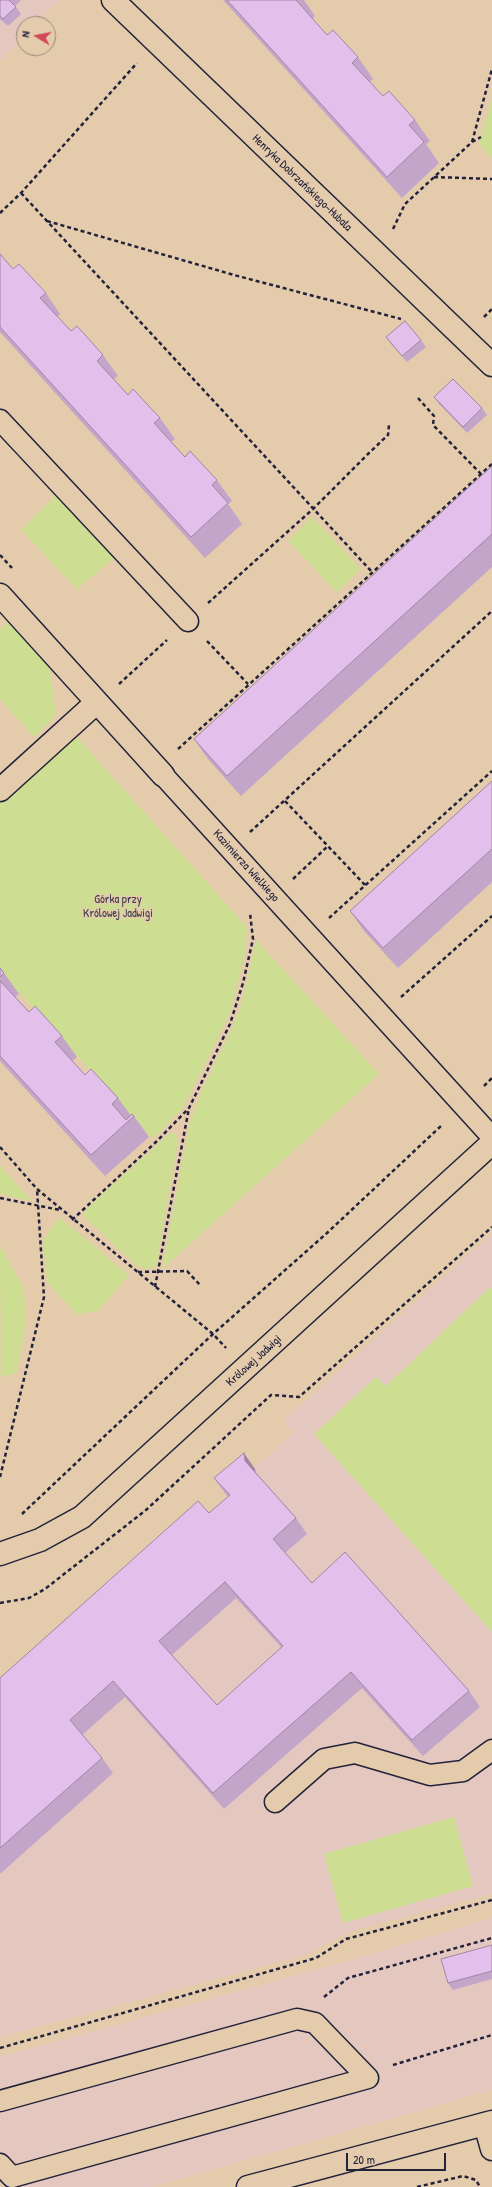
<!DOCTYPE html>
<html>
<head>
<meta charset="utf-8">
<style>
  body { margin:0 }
  #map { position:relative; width:492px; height:2187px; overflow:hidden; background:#e4cbac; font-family:"Patrick Hand",sans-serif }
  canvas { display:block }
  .north { position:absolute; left:16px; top:16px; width:40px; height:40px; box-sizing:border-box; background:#e4cbac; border:1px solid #96877f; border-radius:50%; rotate:280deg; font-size:11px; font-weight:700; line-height:16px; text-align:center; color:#22223b }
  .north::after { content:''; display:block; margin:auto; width:14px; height:18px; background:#d1495b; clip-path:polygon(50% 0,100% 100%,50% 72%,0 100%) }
  .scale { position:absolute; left:346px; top:2153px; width:100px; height:18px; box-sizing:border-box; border:2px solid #22223b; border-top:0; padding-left:5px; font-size:12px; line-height:14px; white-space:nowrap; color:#22223b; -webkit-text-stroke:3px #e4cbac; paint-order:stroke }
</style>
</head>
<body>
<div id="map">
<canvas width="492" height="2187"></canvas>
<div class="north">N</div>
<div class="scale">20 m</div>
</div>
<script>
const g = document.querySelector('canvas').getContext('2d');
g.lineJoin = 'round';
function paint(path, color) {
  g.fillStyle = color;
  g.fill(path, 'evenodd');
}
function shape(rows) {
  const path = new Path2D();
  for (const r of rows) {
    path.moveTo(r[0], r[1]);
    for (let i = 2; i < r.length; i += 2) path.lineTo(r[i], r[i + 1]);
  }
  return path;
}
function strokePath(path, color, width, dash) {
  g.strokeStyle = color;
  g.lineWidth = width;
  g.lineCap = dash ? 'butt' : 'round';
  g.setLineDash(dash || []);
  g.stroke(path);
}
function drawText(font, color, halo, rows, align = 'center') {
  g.font = font + ' "Patrick Hand",sans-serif';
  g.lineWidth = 3;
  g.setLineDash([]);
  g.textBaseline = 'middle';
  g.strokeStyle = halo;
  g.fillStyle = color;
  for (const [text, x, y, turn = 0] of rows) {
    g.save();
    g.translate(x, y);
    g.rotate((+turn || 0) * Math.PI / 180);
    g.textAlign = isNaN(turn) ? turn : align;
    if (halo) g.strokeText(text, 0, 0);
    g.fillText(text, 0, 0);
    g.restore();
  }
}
const built = shape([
  [0,0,59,0,35,24,24,24,24,36,0,60],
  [492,1233,492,1894,351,1931,304,1955,0,2037,0,1704,240,1511,225,1494,293,1433,283,1421],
  [492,1918,492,2090,151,2187,21,2187,0,2167,0,2057,351,1960]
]);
const green = shape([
  [492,98,492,158,479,144],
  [58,493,114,553,114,558,77,589,21,530],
  [312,517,361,569,337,592,288,541],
  [9,621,50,668,56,716,34,737,0,699,0,629],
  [73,733,247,927,244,960,229,1015,183,1108,154,1138,151,1137,0,972,0,800],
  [256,940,379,1074,162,1269,190,1122,202,1091,234,1024,242,1002],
  [170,1133,174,1133,178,1141,156,1267,146,1269,138,1267,84,1217,85,1210],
  [0,1166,28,1196,31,1201,0,1194],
  [59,1217,129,1275,98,1311,76,1314,47,1282,43,1240],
  [0,1245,24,1289,26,1322,17,1372,1,1378],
  [490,1287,492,1289,492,1632,314,1434,376,1377,386,1386],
  [454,1817,473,1886,343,1923,324,1854]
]);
const path = shape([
  [472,142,481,137],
  [434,177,492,179],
  [21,193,372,572],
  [0,213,21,193,137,63],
  [47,221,234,275,401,319],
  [393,229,405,204,472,142,492,69],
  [484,317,492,309],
  [418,398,434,416,433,425,481,474],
  [0,555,12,568],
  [208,603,313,509,369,453,388,435,389,425],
  [207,641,248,684],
  [119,684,167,640],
  [178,749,492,464],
  [285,801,365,885],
  [250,832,492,611],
  [293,879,328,846],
  [329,918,492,771],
  [401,997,492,916],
  [484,1086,492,1078],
  [0,1147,37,1189,213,1334,226,1348],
  [0,1198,60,1210],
  [72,1220,157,1141,189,1108,230,1024,243,983,253,939,250,913],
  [138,1272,187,1271,200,1285],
  [155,1287,189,1108],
  [0,1477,44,1297,37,1189],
  [22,1514,213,1334,327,1233,442,1125],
  [0,1603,29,1598,45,1589,146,1510,271,1395,299,1397,492,1227],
  [324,1997,348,1978,492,1938],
  [0,2048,316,1958,346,1939,492,1900],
  [393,2065,492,2035],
  [417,2187,463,2176,476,2180,480,2187]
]);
const lane = shape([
  [0,420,188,621],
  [163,775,492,1137],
  [275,1802,324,1759,355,1753,430,1775,463,1771,492,1750],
  [0,2101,297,2019,315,2023,368,2078,12,2177,0,2164]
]);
const street = shape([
  [113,0,492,365],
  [0,595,163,775],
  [0,790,97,702],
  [0,1554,40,1540,82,1517,492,1143],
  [485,2124,492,2149]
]);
const secondary = shape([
  [248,2187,492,2122]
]);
const wall = shape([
  [0,0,21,0,15,6,21,14,8,26,0,19],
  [223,0,304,0,315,16,312,19,327,35,358,57,373,79,369,82,383,96,415,120,430,141,426,144,439,163,402,198],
  [0,254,13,269,46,293,60,314,57,317,71,331,103,355,118,376,114,379,128,395,160,418,175,439,171,442,185,457,217,480,232,501,228,504,242,524,205,558,0,332],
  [386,337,421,340,426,347,407,362,391,344],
  [434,397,482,408,487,415,467,433,439,404],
  [492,466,492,567,241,796,208,759,194,739],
  [492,781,492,882,398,968,364,931,350,911],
  [0,968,4,973,19,994,15,997,29,1012,62,1036,77,1057,72,1061,85,1075,118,1098,131,1116,134,1116,149,1137,105,1176,0,1061],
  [255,1469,256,1473,296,1518,307,1534,285,1553,312,1583,469,1691,480,1707,423,1756,362,1688,224,1809,125,1697,82,1735,102,1758,113,1773,0,1874,0,1678,209,1513,228,1497,214,1478],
  [236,1598,282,1648,217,1705,172,1655],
  [492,1945,492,1979,453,1990,448,1983]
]);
const shadedWall = shape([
  [244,1453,255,1469,256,1477,245,1461]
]);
const building = shape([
  [0,0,9,0,16,7,3,19,0,16,0,0],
  [227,0,296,0,327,35,333,30,358,57,352,63,383,96,389,91,415,120,409,125,424,142,387,177,227,0],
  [0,254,13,269,19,264,46,293,40,298,71,331,77,326,103,355,97,361,128,395,133,389,160,418,154,423,185,457,190,451,217,480,212,485,228,503,191,537,0,327,0,254],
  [405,321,421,340,402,356,386,337,405,321],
  [453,379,482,408,463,427,434,397,453,379],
  [492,466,492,534,227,776,194,739,492,466],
  [492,781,492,849,383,948,350,911,492,781],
  [0,968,4,973,0,977,0,968],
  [0,981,29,1012,35,1006,62,1036,55,1042,85,1075,91,1069,118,1098,112,1104,126,1120,132,1114,134,1116,91,1155,0,1056,0,981],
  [244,1453,245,1461,296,1518,273,1539,312,1583,345,1552,469,1691,412,1740,351,1672,213,1793,113,1681,70,1720,102,1758,0,1848,0,1678,198,1501,209,1513,230,1495,214,1478,244,1453],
  [225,1582,283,1646,217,1705,159,1641,225,1582],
  [492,1945,492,1971,448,1983,441,1959,492,1945]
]);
const streetNames = [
  ["Henryka Dobrzańskiego-Hubala",302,183,44],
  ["Kazimierza Wielkiego",246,866,48],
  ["Królowej Jadwigi",254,1361,-42]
];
const parkNames = [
  ["Górka przy",118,900],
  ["Królowej Jadwigi",118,914]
];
paint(built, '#e4c8bf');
paint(green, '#cdde92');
strokePath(lane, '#22223b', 23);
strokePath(street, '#22223b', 25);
strokePath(secondary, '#22223b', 25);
strokePath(path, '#22223b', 2.5, [4, 3]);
strokePath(lane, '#e4cbac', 20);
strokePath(street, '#e4cbac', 22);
strokePath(secondary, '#e4cbac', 22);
paint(wall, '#c3a5ca');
paint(shadedWall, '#9f86a4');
paint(building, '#e3c0eb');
strokePath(building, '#9f86a4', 1);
drawText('12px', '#22223b', '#e4cbac', streetNames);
drawText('12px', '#3c3e48', '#e4cbac', parkNames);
</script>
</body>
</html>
